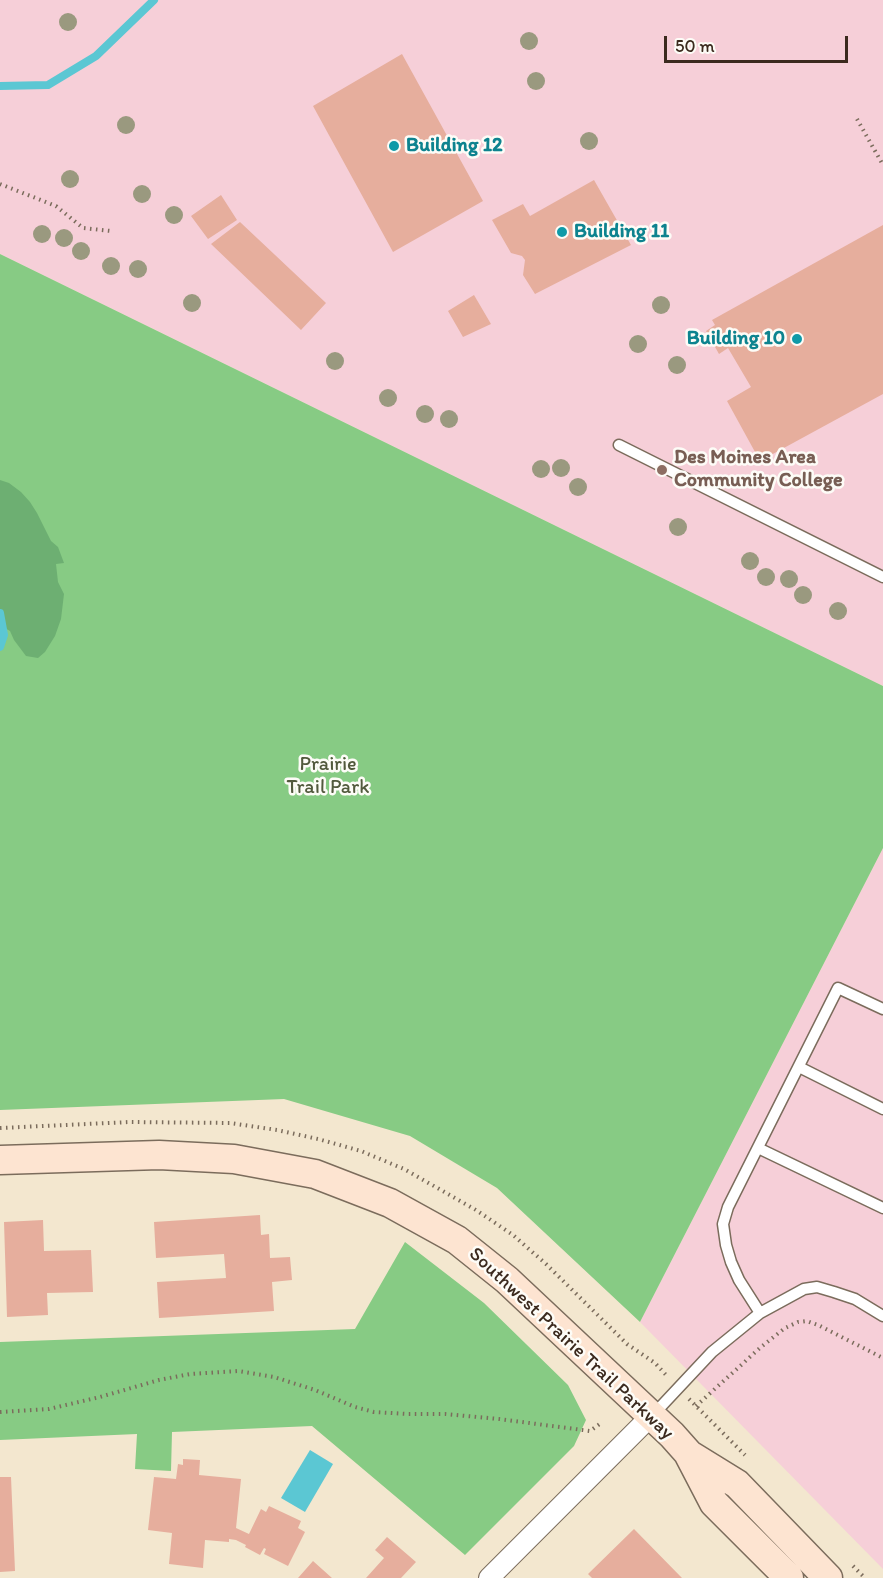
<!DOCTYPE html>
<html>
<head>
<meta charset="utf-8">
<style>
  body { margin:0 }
  #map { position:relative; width:883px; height:1578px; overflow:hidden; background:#f3e7cf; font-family:Itim,sans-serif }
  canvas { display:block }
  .scale { position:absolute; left:664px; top:36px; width:184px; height:27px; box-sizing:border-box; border:3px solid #3b2a1e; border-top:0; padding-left:8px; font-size:18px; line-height:21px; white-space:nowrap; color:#3b2a1e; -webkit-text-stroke:4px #fdfcf7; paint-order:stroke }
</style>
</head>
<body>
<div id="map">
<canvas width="883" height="1578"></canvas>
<div class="scale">50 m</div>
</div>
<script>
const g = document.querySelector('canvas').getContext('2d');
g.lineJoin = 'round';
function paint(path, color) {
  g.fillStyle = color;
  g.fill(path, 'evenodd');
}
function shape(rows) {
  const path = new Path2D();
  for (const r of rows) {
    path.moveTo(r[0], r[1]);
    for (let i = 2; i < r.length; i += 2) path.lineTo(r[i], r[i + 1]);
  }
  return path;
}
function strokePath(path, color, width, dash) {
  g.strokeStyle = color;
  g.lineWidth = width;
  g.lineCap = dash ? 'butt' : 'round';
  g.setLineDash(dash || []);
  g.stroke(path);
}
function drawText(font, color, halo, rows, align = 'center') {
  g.font = font + ' Itim,sans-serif';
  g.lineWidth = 5;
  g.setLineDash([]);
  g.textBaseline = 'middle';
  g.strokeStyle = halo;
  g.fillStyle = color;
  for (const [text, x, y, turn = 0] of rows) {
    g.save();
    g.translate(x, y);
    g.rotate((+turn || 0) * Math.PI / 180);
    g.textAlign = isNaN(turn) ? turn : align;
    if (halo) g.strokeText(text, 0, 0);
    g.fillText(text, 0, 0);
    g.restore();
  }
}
const built = shape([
  [0,0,883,0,883,686,0,254],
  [883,848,883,1569,640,1322]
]);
const green = shape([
  [0,254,883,686,883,848,640,1322,497,1188,410,1136,284,1099,0,1110],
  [405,1242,484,1303,568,1385,586,1420,574,1446,465,1555,312,1426,172,1432,171,1471,135,1469,137,1434,0,1440,0,1342,355,1329]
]);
const forest = shape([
  [0,480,9,483,21,492,30,502,37,513,51,541,58,547,64,563,56,564,58,582,64,594,61,619,55,636,45,652,38,658,26,656,14,640,10,631,0,625]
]);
const water = shape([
  [310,1450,333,1464,305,1512,281,1498]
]);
const stream = shape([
  [0,86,48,85,96,56,154,0],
  [0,613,4,635,0,647]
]);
const building = shape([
  [402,54,483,201,393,252,313,106],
  [594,180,631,245,535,294,523,275,525,260,522,256,511,253,492,220,523,204,530,216],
  [221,195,237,220,208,239,191,216],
  [240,222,326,303,301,330,211,244],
  [883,225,883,394,760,461,727,401,751,387,728,348,719,354,706,331,715,325,712,320],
  [474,295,491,324,463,337,448,311],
  [260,1215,261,1235,269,1234,270,1258,290,1257,292,1280,272,1282,274,1311,159,1318,157,1282,226,1278,224,1254,156,1258,154,1222],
  [43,1220,44,1251,91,1250,93,1292,47,1293,48,1315,7,1317,4,1222],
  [183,1459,200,1460,199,1475,241,1479,236,1528,249,1534,261,1509,266,1512,269,1506,301,1521,298,1528,305,1532,288,1566,264,1554,266,1549,264,1548,260,1555,245,1547,246,1545,236,1540,229,1539,229,1542,205,1540,203,1568,169,1564,172,1533,148,1530,154,1477,176,1479,178,1464,183,1465],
  [0,1477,11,1477,15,1571,0,1572],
  [634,1529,682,1578,592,1578,588,1574],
  [387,1537,416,1562,401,1578,366,1578,384,1558,375,1550],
  [313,1561,332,1578,298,1578]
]);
const path = shape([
  [857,119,883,165],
  [0,184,56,206,83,228,111,231],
  [0,1128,130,1122,230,1123,277,1130,318,1139,361,1151,404,1169,476,1210,513,1235,546,1264,627,1344,655,1363,667,1376],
  [689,1399,745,1455],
  [696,1406,761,1347,785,1328,798,1322,807,1321,818,1325,883,1358],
  [0,1412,49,1409,100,1397,159,1380,190,1374,238,1371,274,1377,315,1390,355,1407,374,1412,408,1414,445,1414,499,1419,590,1431,601,1423],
  [853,1566,865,1578]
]);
const lane = shape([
  [619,445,883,577],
  [799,1067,883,1109],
  [758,1148,883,1208],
  [760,1313,739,1280,731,1262,726,1245,723,1224,728,1207,838,988,883,1009],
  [652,1416,712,1352,760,1313,804,1289,817,1287,834,1292,855,1299,883,1316]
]);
const street = shape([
  [489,1578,651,1416]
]);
const secondary = shape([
  [0,1160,159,1155,234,1159,315,1174,390,1203,457,1240,507,1280,672,1435,688,1453,714,1503,789,1578],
  [690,1455,737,1484,828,1578]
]);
const trees = [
  [68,22],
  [529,41],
  [536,81],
  [126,125],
  [589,141],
  [70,179],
  [142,194],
  [174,215],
  [42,234],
  [64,238],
  [81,251],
  [111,266],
  [138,269],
  [192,303],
  [661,305],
  [638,344],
  [335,361],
  [677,365],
  [388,398],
  [425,414],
  [449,419],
  [561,468],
  [541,469],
  [578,487],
  [678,527],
  [750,561],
  [766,577],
  [789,579],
  [803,595],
  [838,611]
];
const markers = [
  [394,146,6,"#0f9aa8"],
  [562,232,6,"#0f9aa8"],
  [797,339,6,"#0f9aa8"],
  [662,470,6,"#8d6e63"]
];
const cultureNames = [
  ["Building 12",406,146],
  ["Building 11",574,232],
  ["Building 10",785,339,"right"]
];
const educationNames = [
  ["Des Moines Area",674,458],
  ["Community College",674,481]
];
const parkNames = [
  ["Prairie",328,765],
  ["Trail Park",328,788]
];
const streetNames = [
  ["Southwest Prairie Trail Parkway",571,1344,43]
];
paint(built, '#f6cfd8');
paint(green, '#87cb84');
paint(forest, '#6daf72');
paint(water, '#5bc7d3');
strokePath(stream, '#5bc7d3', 8);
paint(building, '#e6ae9d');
strokePath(lane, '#7b6c5c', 13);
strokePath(street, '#7b6c5c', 22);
strokePath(secondary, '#7b6c5c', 31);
strokePath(path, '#7b6c5c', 4, [1.5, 4.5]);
strokePath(lane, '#fff', 10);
strokePath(street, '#fff', 20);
strokePath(secondary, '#fde4d1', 28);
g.fillStyle = '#9a997f';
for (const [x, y] of trees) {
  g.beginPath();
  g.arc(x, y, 9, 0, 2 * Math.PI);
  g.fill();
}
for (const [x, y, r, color] of markers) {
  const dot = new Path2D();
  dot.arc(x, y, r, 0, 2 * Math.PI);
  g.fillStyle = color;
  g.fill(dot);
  strokePath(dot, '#fdfcf7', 2);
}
drawText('bold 20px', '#0d838f', '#fdfcf7', cultureNames, 'left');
drawText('bold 20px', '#785e54', '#fdfcf7', educationNames, 'left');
drawText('20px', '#525a3d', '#fdfcf7', parkNames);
drawText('20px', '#3b2a1e', '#fdfcf7', streetNames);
</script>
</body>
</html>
